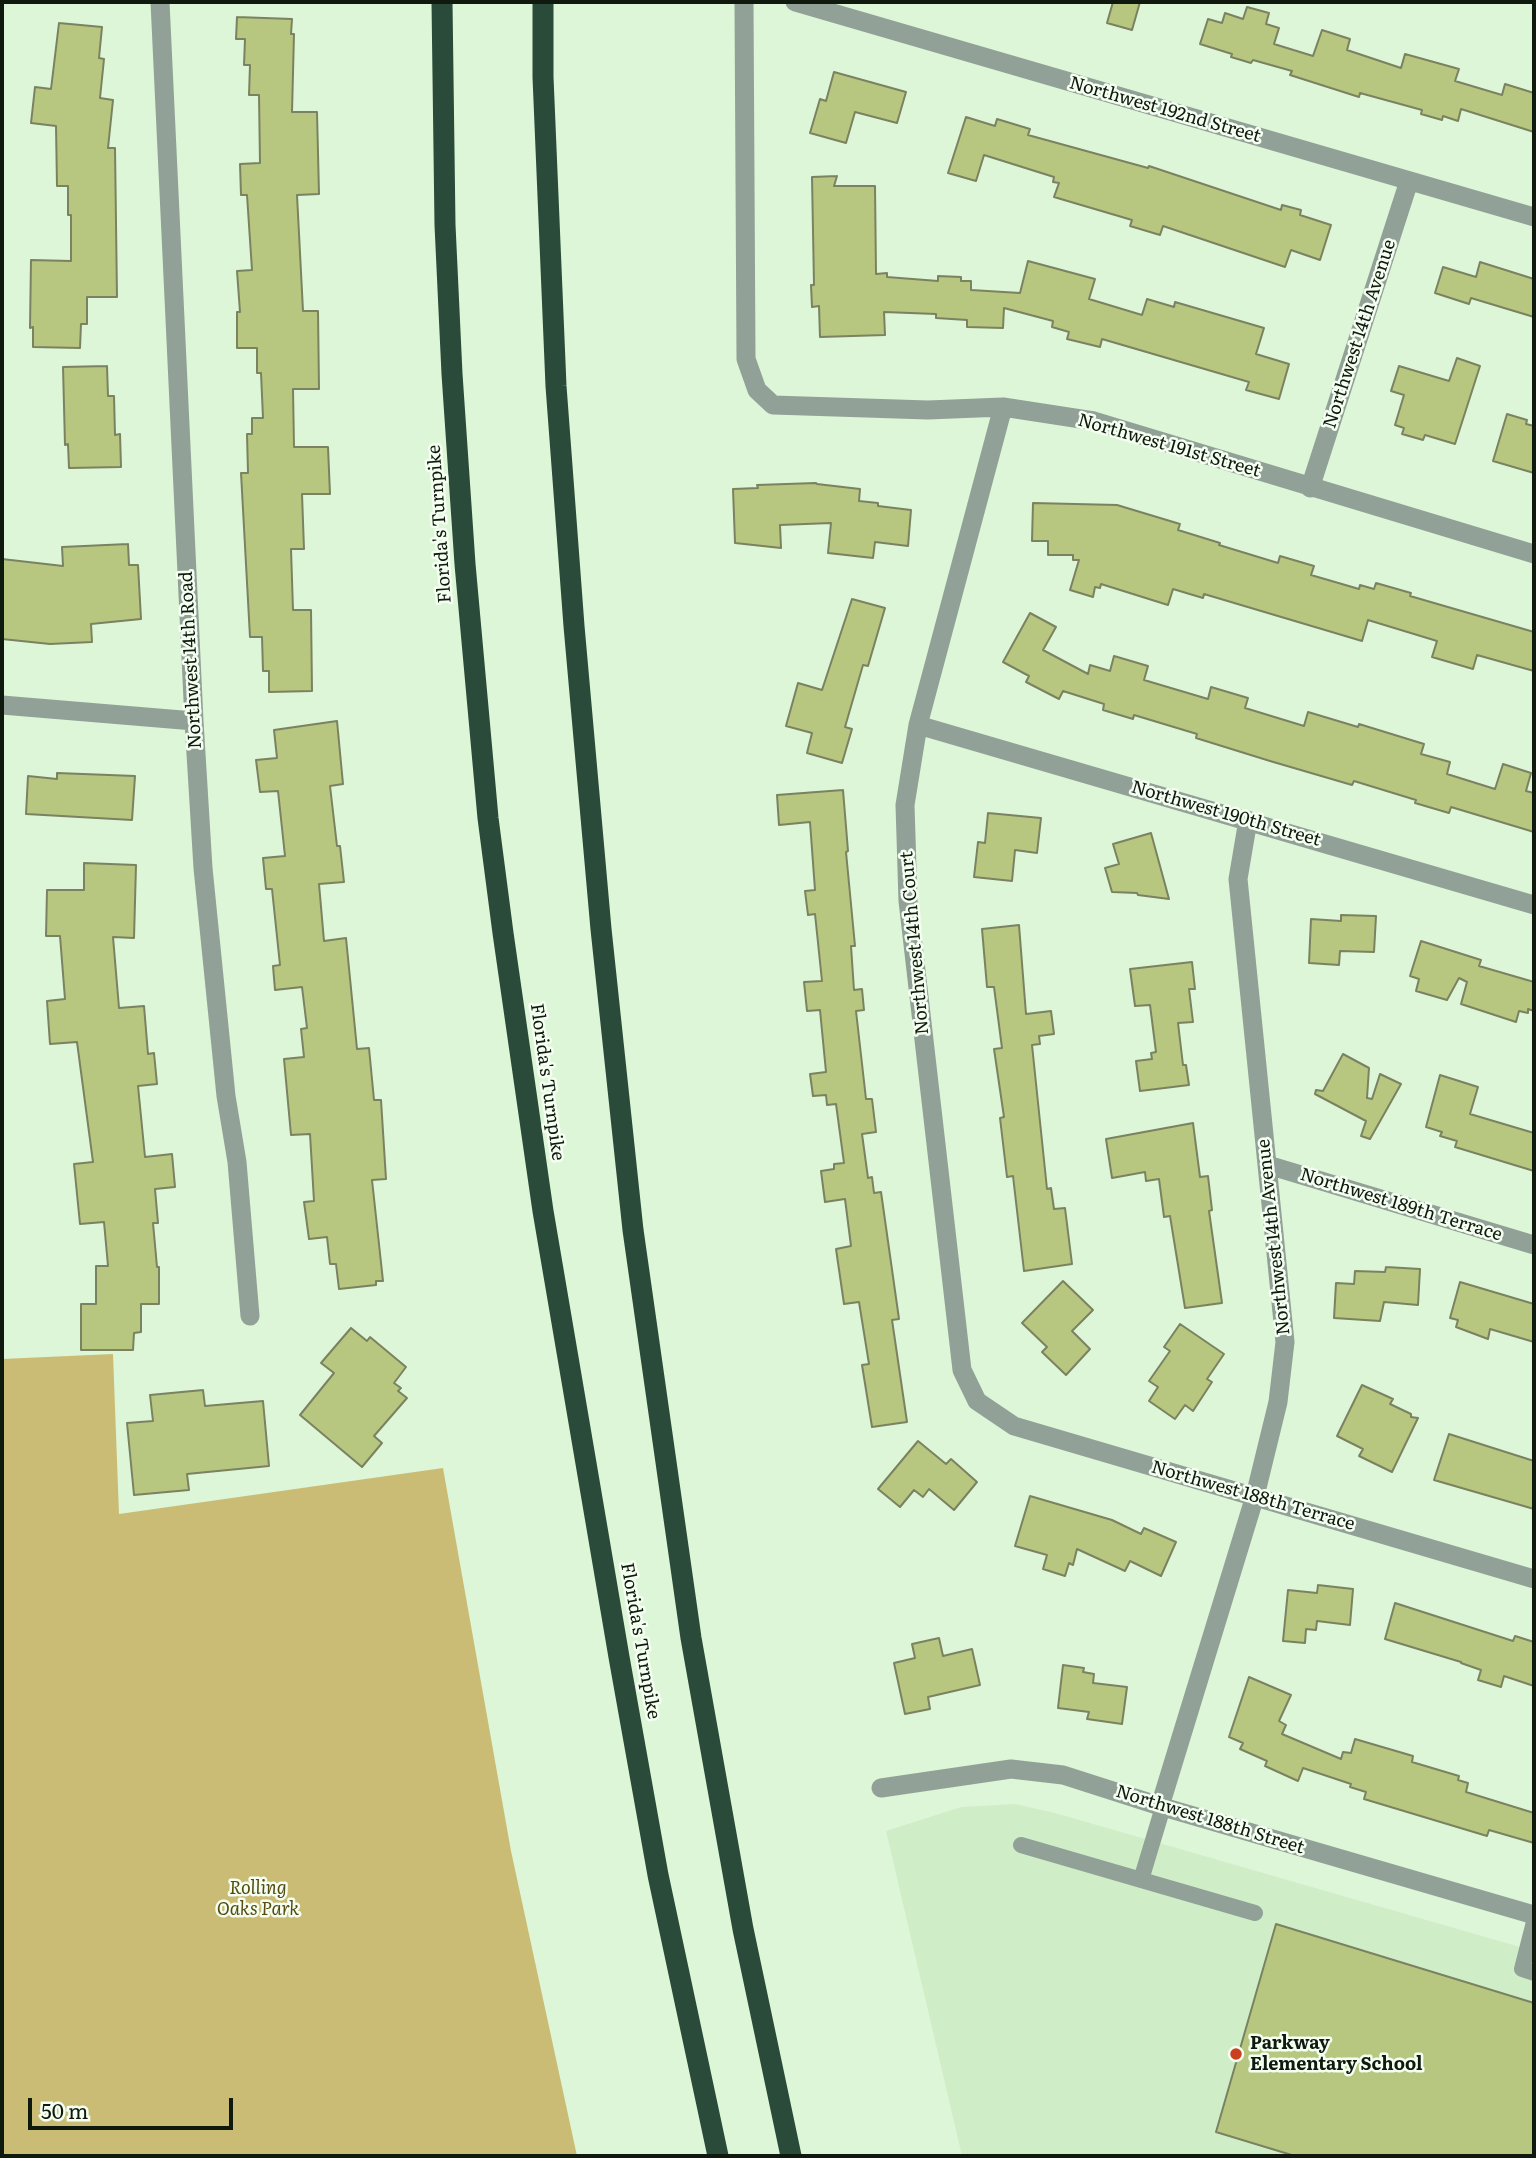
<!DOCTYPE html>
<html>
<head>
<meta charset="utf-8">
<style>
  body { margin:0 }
  #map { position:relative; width:1536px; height:2158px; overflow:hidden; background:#ddf6d7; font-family:Literata,serif }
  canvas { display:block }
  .frame { position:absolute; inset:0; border:4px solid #10190e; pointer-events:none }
  .scale { position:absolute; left:28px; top:2098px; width:205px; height:32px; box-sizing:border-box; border:4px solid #10190e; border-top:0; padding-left:9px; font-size:21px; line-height:24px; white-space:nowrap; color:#10190e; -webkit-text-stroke:5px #f4fef1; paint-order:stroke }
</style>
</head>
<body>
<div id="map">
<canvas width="1536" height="2158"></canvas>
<div class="frame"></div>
<div class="scale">50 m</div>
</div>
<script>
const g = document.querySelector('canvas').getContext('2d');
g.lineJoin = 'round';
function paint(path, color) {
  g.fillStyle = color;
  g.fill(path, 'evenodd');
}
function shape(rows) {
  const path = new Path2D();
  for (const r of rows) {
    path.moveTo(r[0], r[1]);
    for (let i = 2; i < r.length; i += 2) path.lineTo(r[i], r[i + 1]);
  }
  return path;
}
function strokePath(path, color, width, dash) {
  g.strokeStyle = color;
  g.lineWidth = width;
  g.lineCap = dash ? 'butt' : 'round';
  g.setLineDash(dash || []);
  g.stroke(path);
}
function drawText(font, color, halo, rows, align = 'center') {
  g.font = font + ' Literata,serif';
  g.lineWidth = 5;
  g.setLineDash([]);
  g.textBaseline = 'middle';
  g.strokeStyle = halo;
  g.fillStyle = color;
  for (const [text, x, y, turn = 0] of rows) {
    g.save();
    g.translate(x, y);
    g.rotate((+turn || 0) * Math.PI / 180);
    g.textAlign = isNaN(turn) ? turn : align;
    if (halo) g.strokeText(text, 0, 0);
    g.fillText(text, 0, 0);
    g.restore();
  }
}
const built = shape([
  [1015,1804,1055,1813,1534,1951,1534,2156,962,2156,886,1831,961,1807]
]);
const green = shape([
  [113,1354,119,1514,443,1468,511,1851,577,2156,2,2156,2,1359]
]);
const building = shape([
  [1113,2,1140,2,1132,30,1107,23,1113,2],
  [1247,7,1269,13,1266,24,1279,28,1274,44,1313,56,1322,30,1350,39,1347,50,1401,68,1405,54,1459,69,1455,81,1502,95,1505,84,1534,93,1534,132,1461,109,1458,121,1443,116,1442,120,1421,114,1422,110,1360,93,1359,97,1290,75,1292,71,1253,60,1251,63,1231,57,1232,54,1200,44,1208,19,1222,23,1225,13,1243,19,1247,7],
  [237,17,292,19,291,34,294,34,292,112,317,112,319,194,297,195,303,311,318,311,319,389,293,389,294,447,328,447,330,494,302,494,304,549,291,549,293,610,311,610,312,691,269,692,269,671,263,671,262,637,250,637,241,473,248,473,247,434,252,434,252,418,263,418,261,373,257,373,257,348,237,348,237,312,240,312,237,271,252,270,247,195,241,195,240,164,260,163,259,95,249,95,250,65,244,65,245,39,236,39,237,17],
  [59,23,102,27,99,58,104,59,100,98,113,100,108,148,115,148,117,297,87,297,87,324,81,324,80,348,33,347,33,327,30,328,31,260,71,261,71,215,68,215,68,186,57,186,56,126,31,123,35,87,51,89,59,23],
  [834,72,906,92,897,123,855,112,846,143,810,133,820,99,826,101,834,72],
  [966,117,995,126,997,119,1030,129,1028,135,1148,168,1149,166,1281,210,1282,205,1301,210,1300,215,1331,225,1320,260,1291,250,1285,267,1163,226,1160,235,1130,226,1132,220,1054,197,1059,183,1053,182,1054,177,984,155,976,181,948,173,966,117],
  [837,176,834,186,875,186,876,274,887,273,887,277,938,281,938,276,961,277,961,281,971,281,971,290,1020,293,1028,261,1095,279,1089,299,1142,315,1147,299,1174,307,1175,302,1264,328,1256,354,1289,364,1279,399,1246,390,1249,382,1102,339,1100,347,1067,339,1069,332,1052,327,1053,321,1004,308,1003,328,967,327,967,320,936,318,936,314,884,312,885,335,820,337,819,306,812,307,811,285,814,285,812,177,837,176],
  [1480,262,1534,279,1534,317,1471,298,1469,304,1435,293,1443,267,1476,277,1480,262],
  [1457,358,1480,366,1455,444,1425,435,1423,440,1402,434,1404,428,1395,425,1404,395,1391,391,1399,366,1449,381,1457,358],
  [107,366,108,396,114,396,115,435,120,434,121,467,69,468,68,444,65,445,63,367,107,366],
  [1507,414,1527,420,1526,424,1534,426,1534,473,1493,461,1507,414],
  [816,483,817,484,860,489,859,501,878,503,878,506,911,510,908,546,875,542,873,558,828,553,831,523,780,525,781,548,735,543,733,489,758,488,757,485,816,483],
  [1033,503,1117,505,1180,524,1178,530,1220,543,1219,545,1278,563,1280,556,1314,566,1311,575,1359,589,1360,585,1374,589,1376,583,1411,593,1410,596,1534,632,1534,671,1477,655,1473,669,1432,657,1437,641,1368,620,1362,641,1204,594,1203,598,1173,589,1168,605,1101,584,1100,588,1095,587,1093,597,1070,590,1079,560,1073,560,1073,555,1048,555,1048,541,1032,541,1033,503],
  [128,544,129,565,138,565,141,619,91,624,92,642,50,644,2,639,2,559,63,566,62,547,128,544],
  [852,599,885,608,868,666,863,665,845,727,852,729,842,763,807,753,812,733,786,726,798,683,822,690,852,599],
  [1030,613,1056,627,1043,650,1088,674,1090,665,1110,671,1114,656,1148,666,1144,680,1208,699,1211,687,1248,698,1245,708,1304,726,1308,712,1358,727,1359,724,1424,744,1421,754,1450,762,1447,774,1495,789,1503,764,1531,773,1526,791,1534,793,1534,832,1451,807,1449,813,1415,803,1416,800,1354,781,1352,785,1270,761,1196,738,1197,734,1134,715,1133,719,1103,710,1104,704,1063,691,1059,699,1026,682,1029,676,1003,662,1030,613],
  [337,721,343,784,330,786,337,846,340,846,344,882,319,884,324,941,346,938,357,1049,369,1048,374,1100,381,1100,386,1179,372,1180,383,1281,376,1281,376,1285,339,1289,336,1264,330,1264,327,1237,309,1239,304,1202,314,1201,310,1134,291,1135,284,1059,304,1057,301,1029,307,1028,302,987,275,990,273,966,280,965,272,889,266,889,263,858,285,856,278,791,260,792,256,760,277,758,274,730,337,721],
  [57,773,135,776,132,820,26,814,28,776,57,779,57,773],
  [843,790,848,851,846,852,855,946,851,946,854,990,862,989,864,1010,856,1011,866,1099,872,1099,876,1132,862,1134,868,1178,872,1177,874,1193,881,1192,899,1319,892,1320,907,1422,872,1427,862,1365,869,1364,859,1302,844,1304,836,1249,851,1246,845,1199,825,1202,821,1171,834,1169,834,1164,844,1163,836,1104,827,1105,826,1095,813,1096,810,1074,826,1072,820,1010,807,1011,804,982,822,981,815,914,808,915,805,891,815,890,810,822,779,825,777,795,843,790],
  [988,813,1041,818,1037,853,1015,850,1012,881,974,877,978,842,985,843,988,813],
  [1151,833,1169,899,1138,895,1137,893,1112,892,1105,868,1119,864,1113,844,1151,833],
  [84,863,136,865,134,938,113,937,119,1008,144,1006,148,1054,154,1053,157,1084,138,1086,145,1157,172,1154,175,1187,155,1189,158,1223,153,1223,157,1267,159,1267,159,1304,141,1304,141,1332,134,1333,133,1350,81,1350,81,1304,96,1304,96,1266,108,1266,104,1222,80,1224,74,1164,93,1162,77,1042,50,1044,47,1001,65,999,60,936,46,936,47,890,84,890,84,863],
  [1341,915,1376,916,1374,952,1340,951,1339,965,1309,963,1311,919,1341,921,1341,915],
  [1019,925,1026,1014,1051,1011,1054,1034,1039,1036,1040,1044,1032,1045,1047,1189,1051,1188,1054,1209,1065,1208,1072,1264,1024,1271,1013,1176,1007,1177,1000,1118,1004,1117,994,1049,1002,1048,994,987,987,987,982,929,1019,925],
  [1421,941,1481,960,1479,966,1534,982,1534,1011,1528,1009,1528,1013,1519,1011,1516,1022,1461,1004,1467,982,1459,978,1447,1000,1416,991,1419,979,1410,976,1421,941],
  [1192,962,1195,989,1189,989,1193,1022,1178,1023,1183,1065,1186,1065,1189,1085,1140,1091,1136,1061,1152,1059,1151,1053,1156,1052,1150,1005,1135,1006,1130,969,1192,962],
  [1343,1054,1369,1068,1367,1098,1372,1099,1380,1074,1401,1084,1370,1139,1361,1136,1366,1121,1315,1094,1316,1090,1323,1091,1343,1054],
  [1440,1075,1478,1087,1470,1114,1534,1133,1534,1171,1455,1147,1457,1141,1440,1136,1442,1132,1426,1127,1440,1075],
  [1193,1123,1200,1177,1208,1176,1212,1210,1209,1211,1222,1303,1185,1308,1170,1216,1164,1217,1159,1179,1146,1181,1145,1172,1112,1178,1106,1139,1193,1123],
  [1386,1267,1420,1269,1418,1305,1384,1302,1380,1321,1334,1318,1336,1283,1354,1284,1355,1271,1385,1272,1386,1267],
  [1063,1281,1093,1310,1072,1331,1090,1349,1066,1375,1042,1352,1047,1347,1022,1323,1063,1281],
  [1460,1282,1534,1304,1534,1342,1490,1329,1488,1339,1456,1327,1458,1320,1450,1318,1460,1282],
  [1180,1324,1224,1354,1207,1379,1212,1382,1193,1411,1185,1405,1175,1419,1149,1401,1158,1387,1149,1381,1170,1351,1164,1347,1180,1324],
  [351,1328,367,1341,370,1337,406,1367,394,1383,401,1388,398,1391,407,1398,374,1436,382,1443,362,1467,300,1415,334,1373,321,1363,351,1328],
  [1362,1385,1393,1399,1390,1404,1411,1414,1411,1417,1418,1418,1392,1472,1359,1456,1363,1449,1337,1436,1362,1385],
  [203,1390,205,1406,263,1401,269,1466,187,1474,189,1490,134,1495,127,1423,153,1421,150,1395,203,1390],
  [1449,1434,1534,1461,1534,1509,1434,1480,1449,1434],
  [918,1441,946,1464,951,1459,977,1482,954,1510,929,1489,923,1497,914,1490,900,1507,878,1489,918,1441],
  [1030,1496,1112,1520,1141,1534,1144,1528,1176,1542,1161,1576,1130,1561,1125,1571,1077,1549,1073,1565,1069,1563,1065,1576,1043,1569,1047,1555,1015,1546,1030,1496],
  [1318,1585,1353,1589,1350,1625,1317,1621,1316,1630,1306,1629,1305,1643,1283,1641,1288,1590,1317,1593,1318,1585],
  [1395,1603,1513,1641,1515,1636,1534,1642,1534,1686,1504,1676,1501,1687,1478,1680,1481,1670,1461,1663,1461,1662,1385,1639,1395,1603],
  [939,1638,943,1656,972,1649,980,1685,928,1697,930,1709,905,1714,894,1663,915,1658,912,1644,939,1638],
  [1063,1665,1084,1668,1083,1672,1094,1674,1093,1683,1127,1687,1122,1724,1087,1719,1089,1712,1058,1708,1063,1665],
  [1249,1677,1291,1695,1279,1721,1286,1725,1282,1734,1341,1759,1343,1752,1351,1753,1355,1739,1413,1756,1412,1762,1459,1776,1458,1780,1468,1783,1466,1792,1534,1813,1534,1843,1489,1830,1487,1836,1364,1799,1366,1792,1350,1787,1351,1784,1303,1768,1298,1781,1265,1766,1267,1761,1240,1749,1243,1743,1229,1737,1249,1677],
  [1276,1924,1534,2003,1534,2156,1295,2156,1216,2132,1276,1924]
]);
const service = shape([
  [1021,1845,1255,1913],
  [1141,1880,1163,1807],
  [1534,1922,1522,1969,1534,1973]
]);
const minor = shape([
  [160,2,194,721,203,868,226,1096,237,1162,250,1316],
  [744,2,746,359,757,390,773,405,928,410,1003,407,1094,421,1534,554],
  [795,2,1534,217],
  [1003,407,918,725,905,805,908,901,962,1370,977,1401,1014,1426,1534,1579],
  [1310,488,1409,181],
  [2,705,194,721],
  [918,725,1534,905],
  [1268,1165,1534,1245],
  [881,1788,1011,1769,1063,1775,1163,1807,1534,1915],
  [1160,1806,1255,1496,1278,1402,1285,1342,1238,879,1248,820]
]);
const motorway = shape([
  [442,2,445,225,452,374,465,564,488,818,503,933,543,1211,619,1657,658,1875,718,2156],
  [543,2,543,77,556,386,574,626,601,929,633,1230,691,1638,743,1929,791,2156]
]);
const markers = [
  [1236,2054,7,"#cb4120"]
];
const streetNames = [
  ["Northwest 192nd Street",1165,110,16],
  ["Northwest 14th Avenue",1360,334,-72],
  ["Northwest 191st Street",1169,446,16],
  ["Florida's Turnpike",440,524,-94],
  ["Northwest 14th Road",191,660,-93],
  ["Northwest 190th Street",1226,814,16],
  ["Northwest 14th Court",915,943,-95],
  ["Florida's Turnpike",547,1082,82],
  ["Northwest 189th Terrace",1401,1205,17],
  ["Northwest 14th Avenue",1274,1237,-96],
  ["Northwest 188th Terrace",1253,1496,16],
  ["Florida's Turnpike",640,1641,80],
  ["Northwest 188th Street",1210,1820,17]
];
const parkNames = [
  ["Rolling",258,1889],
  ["Oaks Park",258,1910]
];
const poiNames = [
  ["Parkway",1250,2044],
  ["Elementary School",1250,2065]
];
paint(built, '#cfeec8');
paint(green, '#cbbc75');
paint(building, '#b7c77f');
strokePath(building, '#7a8261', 2);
strokePath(service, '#91a197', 16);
strokePath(minor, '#91a197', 19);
strokePath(motorway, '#2a4b3a', 21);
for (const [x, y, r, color] of markers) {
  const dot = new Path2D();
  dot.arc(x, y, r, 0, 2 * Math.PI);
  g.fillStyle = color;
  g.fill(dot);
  strokePath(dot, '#f4fef1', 2.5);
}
drawText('18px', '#10190e', '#f4fef1', streetNames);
drawText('italic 18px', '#554a0f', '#f4fef1', parkNames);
drawText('bold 18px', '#10190e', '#f4fef1', poiNames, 'left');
</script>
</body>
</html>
